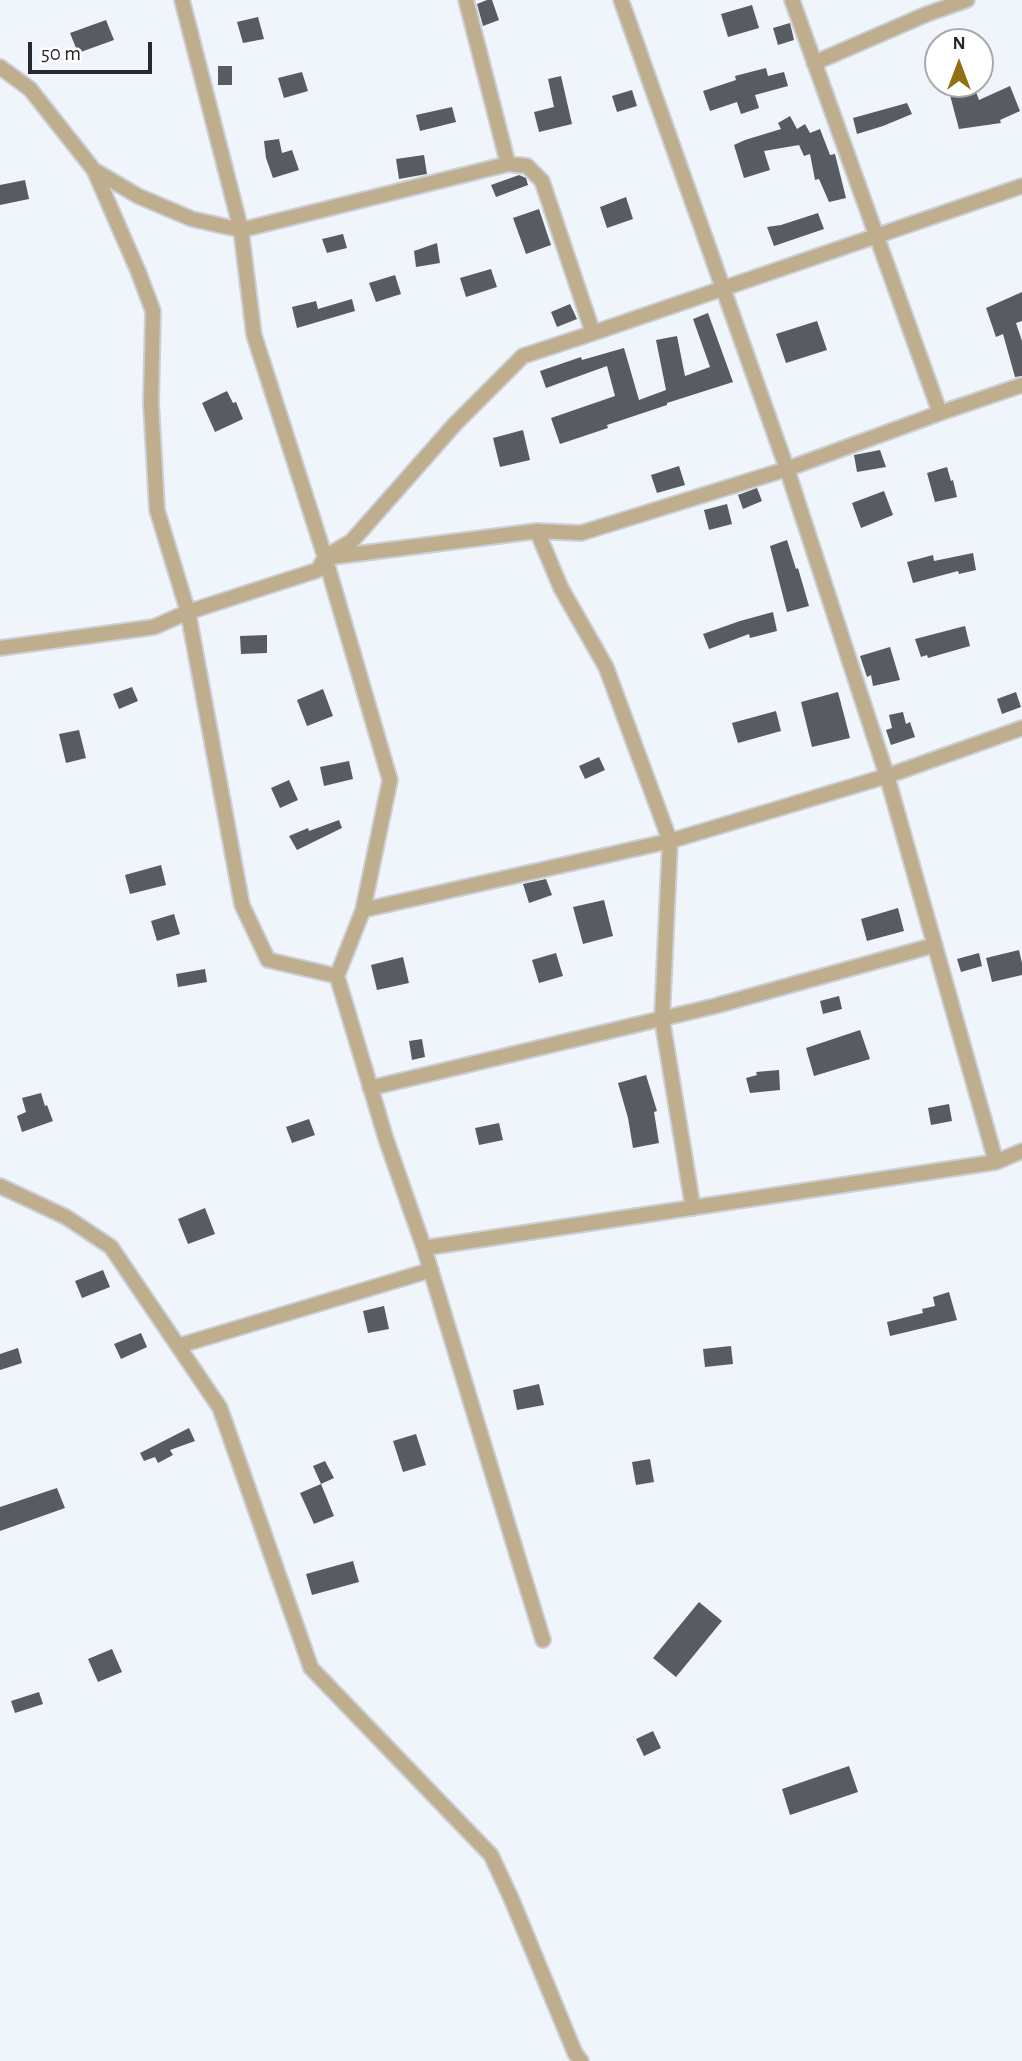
<!DOCTYPE html>
<html>
<head>
<meta charset="utf-8">
<style>
  body { margin:0 }
  #map { position:relative; width:1022px; height:2061px; overflow:hidden; background:#f0f4fb; font-family:"Alegreya Sans",sans-serif }
  canvas { display:block }
  .north { position:absolute; left:924px; top:28px; width:70px; height:70px; box-sizing:border-box; background:#fff; border:2px solid #a9a9aa; border-radius:50%; rotate:0deg; font-size:19px; font-weight:700; line-height:28px; text-align:center; color:#27292b }
  .north::after { content:''; display:block; margin:auto; width:24px; height:32px; background:#926e15; clip-path:polygon(50% 0,100% 100%,50% 72%,0 100%) }
  .scale { position:absolute; left:28px; top:42px; width:124px; height:32px; box-sizing:border-box; border:4px solid #27292b; border-top:0; padding-left:9px; font-size:21px; line-height:24px; white-space:nowrap; color:#27292b; -webkit-text-stroke:5px #fff; paint-order:stroke }
</style>
</head>
<body>
<div id="map">
<canvas width="1022" height="2061"></canvas>
<div class="north">N</div>
<div class="scale">50 m</div>
</div>
<script>
const g = document.querySelector('canvas').getContext('2d');
g.lineJoin = 'round';
function paint(path, color) {
  g.fillStyle = color;
  g.fill(path, 'evenodd');
}
function shape(rows) {
  const path = new Path2D();
  for (const r of rows) {
    path.moveTo(r[0], r[1]);
    for (let i = 2; i < r.length; i += 2) path.lineTo(r[i], r[i + 1]);
  }
  return path;
}
function strokePath(path, color, width, dash) {
  g.strokeStyle = color;
  g.lineWidth = width;
  g.lineCap = dash ? 'butt' : 'round';
  g.setLineDash(dash || []);
  g.stroke(path);
}
const building = shape([
  [487,0,492,0,499,20,483,26,477,4],
  [752,5,759,28,728,37,721,14],
  [258,17,264,39,243,43,237,22],
  [106,20,114,40,78,53,70,33],
  [790,23,794,40,778,45,773,28],
  [218,66,232,66,232,85,218,85],
  [766,68,768,76,784,72,788,86,755,95,759,108,741,114,737,102,710,111,703,91,736,80,735,76],
  [302,72,308,91,284,98,278,78],
  [561,76,572,124,539,132,534,112,554,107,548,79],
  [947,84,973,84,979,100,1010,86,1020,111,1000,120,1001,123,959,129],
  [632,90,637,106,617,112,612,96],
  [907,103,912,114,883,126,857,134,853,118],
  [452,107,456,122,420,131,416,115],
  [790,116,797,129,805,124,810,133,820,129,830,155,835,154,846,198,829,202,819,179,815,180,810,154,804,156,799,145,764,151,770,170,744,178,734,145,745,140,781,129,778,123],
  [279,139,282,153,292,150,299,170,273,178,266,158,264,141],
  [424,155,427,174,399,179,396,159],
  [519,175,526,178,528,185,496,197,491,185],
  [25,180,29,199,0,205,0,185],
  [626,197,633,219,607,228,600,207],
  [539,209,551,245,526,254,513,218],
  [818,213,824,229,774,246,767,227,781,225],
  [343,234,347,248,327,253,322,239],
  [437,243,440,263,416,267,414,251],
  [491,269,497,287,466,297,460,278],
  [395,275,401,294,376,302,369,283],
  [1022,292,1022,321,1016,323,1022,341,1022,376,1015,377,1003,334,996,337,986,308],
  [352,299,355,311,297,328,292,307,316,301,318,309],
  [570,304,577,319,557,327,551,312],
  [708,313,733,382,667,403,667,405,607,425,608,428,560,444,551,418,615,396,607,366,546,388,540,371,581,357,582,360,624,348,639,400,666,390,656,340,677,336,685,376,710,367,693,319],
  [817,321,827,350,786,363,776,334],
  [227,391,233,403,236,402,243,419,215,432,202,403],
  [523,430,530,460,500,467,493,438],
  [880,450,886,467,857,472,854,455],
  [679,466,685,485,657,493,651,475],
  [947,467,951,481,953,480,957,497,935,502,927,473],
  [757,488,762,501,743,509,738,495],
  [884,491,893,515,861,528,852,503],
  [727,504,732,524,709,530,704,510],
  [787,540,796,569,798,568,809,606,787,612,770,546],
  [973,553,976,570,959,574,958,571,913,583,907,562,933,555,934,561],
  [773,612,777,631,750,638,749,634,709,649,703,634,740,621],
  [965,626,970,646,928,658,927,655,921,657,915,639],
  [267,635,267,653,241,654,240,636],
  [890,647,900,680,873,686,871,675,867,677,860,656],
  [132,687,138,701,119,709,113,694],
  [323,689,333,716,307,726,297,700],
  [838,692,850,738,812,747,801,702],
  [1016,692,1021,707,1002,714,997,699],
  [776,711,781,731,738,743,732,723],
  [903,712,906,724,910,722,915,737,891,745,886,730,892,728,889,715],
  [79,730,86,758,66,763,59,734],
  [599,757,605,770,585,779,579,766],
  [349,761,353,779,324,786,320,767],
  [289,780,298,800,280,808,271,788],
  [339,820,342,828,297,850,289,836,308,828,309,831],
  [161,865,166,885,130,894,125,875],
  [546,879,552,895,529,903,523,884],
  [604,900,613,936,583,944,573,907],
  [898,908,904,931,867,941,861,919],
  [174,914,180,934,157,941,151,921],
  [1019,950,1022,963,1022,975,992,982,986,958],
  [556,953,563,976,539,983,532,960],
  [979,953,982,966,961,972,957,959],
  [403,957,409,983,377,990,371,965],
  [205,969,207,982,178,987,176,974],
  [839,996,842,1009,823,1014,820,1001],
  [860,1030,870,1059,814,1076,806,1048],
  [422,1039,425,1057,412,1060,409,1041],
  [779,1070,780,1090,750,1093,746,1078,757,1075,756,1072],
  [646,1075,657,1111,654,1112,659,1143,633,1148,628,1118,618,1083],
  [41,1093,45,1106,47,1105,53,1121,22,1132,17,1116,26,1112,22,1098],
  [949,1104,952,1121,931,1125,928,1108],
  [309,1119,315,1135,292,1143,286,1127],
  [499,1123,503,1140,479,1145,475,1128],
  [205,1208,215,1234,188,1244,178,1219],
  [103,1270,110,1287,82,1298,75,1281],
  [949,1292,957,1320,890,1336,887,1322,923,1313,922,1309,935,1306,933,1297],
  [384,1306,389,1329,368,1333,363,1311],
  [141,1333,147,1347,121,1359,114,1344],
  [731,1346,733,1364,705,1367,703,1349],
  [18,1348,22,1363,0,1370,0,1354],
  [539,1384,544,1405,517,1410,513,1390],
  [189,1428,195,1441,170,1450,173,1455,158,1463,155,1457,144,1461,140,1453],
  [416,1434,426,1465,403,1472,393,1441],
  [650,1459,654,1482,636,1485,632,1462],
  [325,1461,334,1478,321,1484,313,1466],
  [321,1484,334,1516,314,1524,300,1493],
  [57,1488,65,1508,0,1531,0,1507],
  [353,1561,359,1582,312,1595,306,1574],
  [699,1602,722,1621,676,1677,653,1658],
  [112,1649,122,1672,98,1682,88,1659],
  [39,1692,43,1704,15,1713,11,1701],
  [653,1731,661,1748,644,1756,636,1739],
  [849,1766,858,1792,790,1815,782,1789]
]);
const street = shape([
  [182,0,241,230,254,335,325,557,390,780,363,910],
  [466,0,508,164],
  [621,0,787,469,887,776,996,1162],
  [792,0,940,413],
  [814,63,927,14,967,0],
  [0,67,30,89,94,170,138,196,192,219,241,230,508,164,527,166,542,181,593,333],
  [94,170,138,271,153,311,151,403,157,510,188,612,242,905,268,960,337,976,386,1139,424,1248,543,1640],
  [537,531,561,588,606,667,670,841,662,1019,693,1208],
  [332,557,537,531,581,533,787,469,940,413,1022,385],
  [0,648,154,627,188,612,318,570,325,557,352,541,455,424,523,356,593,333,1022,186],
  [337,976,363,910,670,841,887,776,1022,728],
  [370,1088,715,1006,935,945],
  [0,1186,66,1217,111,1247,220,1408,311,1668,491,1855,511,1898,575,2053,581,2061],
  [424,1248,996,1162,1022,1151],
  [178,1346,431,1270]
]);
paint(building, '#585b61');
strokePath(street, '#cccfd6', 18);
strokePath(street, '#bfae8d', 14);
</script>
</body>
</html>
